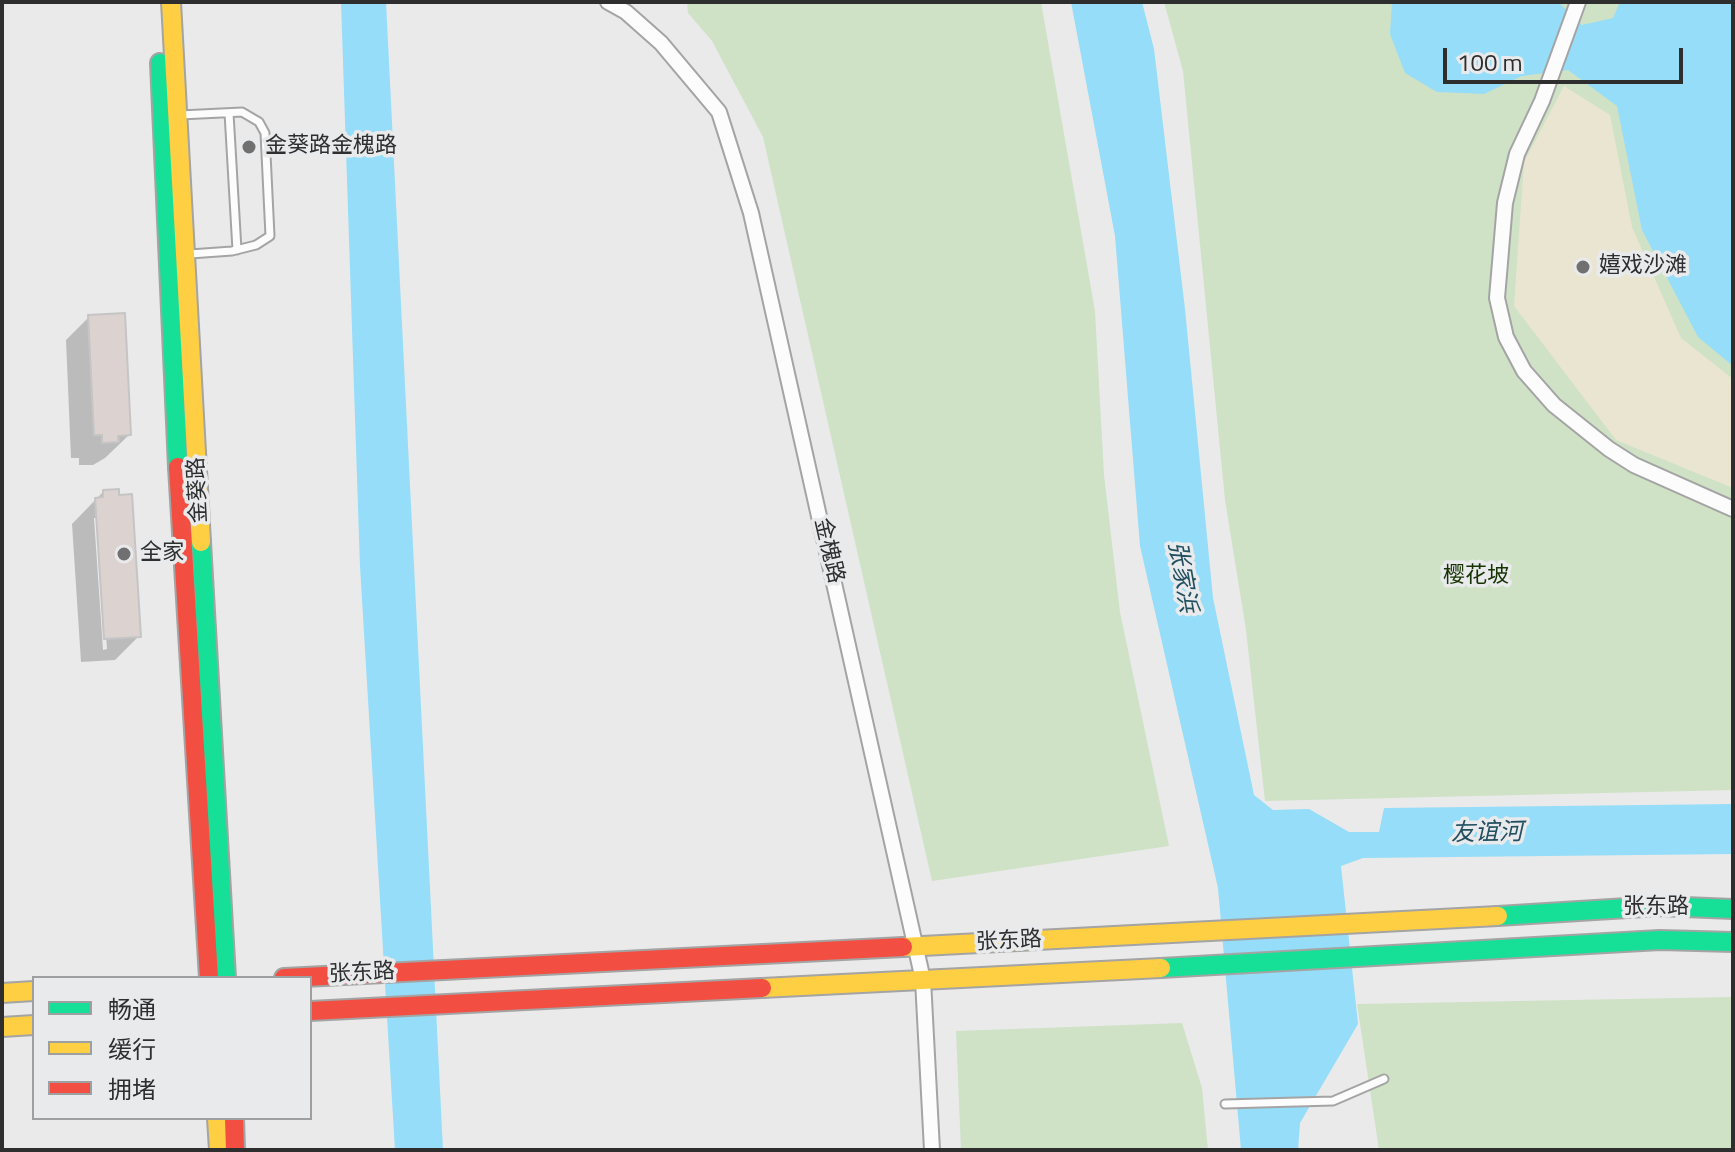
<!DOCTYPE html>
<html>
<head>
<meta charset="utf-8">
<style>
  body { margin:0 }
  #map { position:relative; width:1735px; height:1152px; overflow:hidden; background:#eaeaeb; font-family:"Titillium Web","Noto Sans SC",sans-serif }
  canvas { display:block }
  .frame { position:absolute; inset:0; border:4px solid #2e2e2f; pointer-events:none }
  .legend { position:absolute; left:32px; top:976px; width:280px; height:144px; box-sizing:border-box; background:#e9eaec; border:2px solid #9e9fa0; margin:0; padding:10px 14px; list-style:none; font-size:24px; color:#2e2e2f }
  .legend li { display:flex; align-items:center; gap:16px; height:40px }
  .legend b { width:40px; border:2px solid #9e9fa0 }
  .scale { position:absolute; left:1443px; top:48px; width:240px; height:36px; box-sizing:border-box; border:4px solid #2e2e2f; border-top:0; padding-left:10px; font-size:24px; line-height:28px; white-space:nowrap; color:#2e2e2f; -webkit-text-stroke:6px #e9eaec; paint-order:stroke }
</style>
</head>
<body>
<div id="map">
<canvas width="1735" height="1152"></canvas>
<div class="frame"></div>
<ul class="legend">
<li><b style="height:10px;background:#16e098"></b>畅通</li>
<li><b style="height:10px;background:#ffcf43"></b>缓行</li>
<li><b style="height:10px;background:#f24e42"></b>拥堵</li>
</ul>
<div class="scale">100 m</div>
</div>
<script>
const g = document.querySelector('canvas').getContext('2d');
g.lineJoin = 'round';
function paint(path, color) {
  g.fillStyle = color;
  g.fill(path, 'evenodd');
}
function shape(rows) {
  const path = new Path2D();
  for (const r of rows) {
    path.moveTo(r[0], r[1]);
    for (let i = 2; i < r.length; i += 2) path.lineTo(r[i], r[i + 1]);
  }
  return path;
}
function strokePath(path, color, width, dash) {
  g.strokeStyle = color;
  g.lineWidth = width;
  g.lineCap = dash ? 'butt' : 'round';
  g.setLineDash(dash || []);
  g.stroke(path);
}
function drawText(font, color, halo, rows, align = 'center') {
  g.font = font + ' "Titillium Web","Noto Sans SC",sans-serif';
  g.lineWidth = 7;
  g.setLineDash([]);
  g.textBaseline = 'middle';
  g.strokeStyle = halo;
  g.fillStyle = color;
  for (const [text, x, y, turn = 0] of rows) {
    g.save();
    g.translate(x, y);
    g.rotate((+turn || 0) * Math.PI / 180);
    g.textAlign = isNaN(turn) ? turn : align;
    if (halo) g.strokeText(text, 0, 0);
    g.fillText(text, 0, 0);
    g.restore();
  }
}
const green = shape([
  [687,2,1041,2,1095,311,1104,475,1120,612,1169,846,932,881,763,137,712,41,688,13],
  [1164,2,1733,2,1733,790,1265,801,1246,630,1225,500,1183,71],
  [1733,997,1733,1150,1379,1150,1357,1004],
  [1182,1023,1202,1088,1208,1150,961,1150,956,1031]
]);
const sand = shape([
  [1564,86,1610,115,1632,227,1681,338,1733,379,1733,488,1616,440,1514,306,1524,162]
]);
const water = shape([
  [341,2,386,2,443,1150,395,1150,360,566],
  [1071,2,1142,2,1154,49,1185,309,1213,598,1254,795,1273,810,1309,809,1349,832,1379,832,1384,808,1733,804,1733,854,1363,858,1341,866,1358,1024,1300,1123,1298,1150,1241,1150,1218,888,1140,546,1115,236],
  [1392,2,1558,2,1582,25,1613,18,1620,2,1733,2,1733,366,1698,337,1642,230,1617,106,1568,70,1522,76,1484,94,1437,92,1405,73,1390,34]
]);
const shadow = shape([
  [89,317,129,435,105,458,93,465,79,465,79,458,71,458,66,340],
  [103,492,139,636,115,660,81,662,72,524],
  [94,518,98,518,107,649,103,650]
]);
const building = shape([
  [125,313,131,435,118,436,119,442,102,443,102,435,94,435,88,315,125,313],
  [119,489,119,495,132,494,141,637,104,639,95,498,103,497,103,490,119,489]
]);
const lane = shape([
  [229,113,237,250],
  [180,115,242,112,259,122,265,133,270,236,256,245,232,251,190,254],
  [1225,1104,1333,1101,1384,1079]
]);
const street = shape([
  [608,2,626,12,661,43,719,112,751,213,923,980,932,1150],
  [1578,2,1542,101,1517,154,1505,203,1497,298,1506,337,1524,371,1554,405,1609,449,1634,465,1733,509]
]);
const fast = shape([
  [160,63,178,467],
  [201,542,226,978],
  [1498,916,1660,906,1733,909],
  [1161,968,1660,940,1733,942]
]);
const slow = shape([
  [171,2,201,542],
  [903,947,1498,916],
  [762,988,1161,968],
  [2,993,34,991],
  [2,1027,34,1025],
  [217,1118,219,1150]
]);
const jam = shape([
  [178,467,209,978],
  [284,978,903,947],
  [310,1011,762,988],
  [234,1118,235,1150]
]);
const markers = [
  [249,147,8,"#707071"],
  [1583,267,8,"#707071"],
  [124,554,8,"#707071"]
];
const poiNames = [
  ["金葵路金槐路",265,147],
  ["嬉戏沙滩",1599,267],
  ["全家",140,554]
];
const streetNames = [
  ["金葵路",199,490,-93],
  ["金槐路",828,551,77],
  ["张东路",1656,908],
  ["张东路",1009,942,-3],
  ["张东路",362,974,-3]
];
const parkNames = [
  ["樱花坡",1476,577]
];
const waterNames = [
  ["张家浜",1181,577,80],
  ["友谊河",1487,834,-1]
];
paint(green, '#cfe2c6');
paint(sand, '#eae5d1');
paint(water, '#95ddf8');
paint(shadow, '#0003');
paint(building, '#dcd2d0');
strokePath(building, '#c5c5c5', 2);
strokePath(lane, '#a4a4a4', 11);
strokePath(street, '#a4a4a4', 18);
strokePath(fast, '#a4a4a4', 22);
strokePath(slow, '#a4a4a4', 22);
strokePath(jam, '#a4a4a4', 22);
strokePath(lane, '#fcfcfc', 7);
strokePath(street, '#fcfcfc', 14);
strokePath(fast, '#16e098', 18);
strokePath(slow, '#ffcf43', 18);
strokePath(jam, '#f24e42', 18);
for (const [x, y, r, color] of markers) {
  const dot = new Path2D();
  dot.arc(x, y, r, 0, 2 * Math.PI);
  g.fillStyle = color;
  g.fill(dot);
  strokePath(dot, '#e9eaec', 3);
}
drawText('22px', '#2e2e2f', '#e9eaec', poiNames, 'left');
drawText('22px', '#2e2e2f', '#e9eaec', streetNames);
drawText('22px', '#163301', '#e9eaec', parkNames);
drawText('italic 24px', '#235060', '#e9eaec', waterNames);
</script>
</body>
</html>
